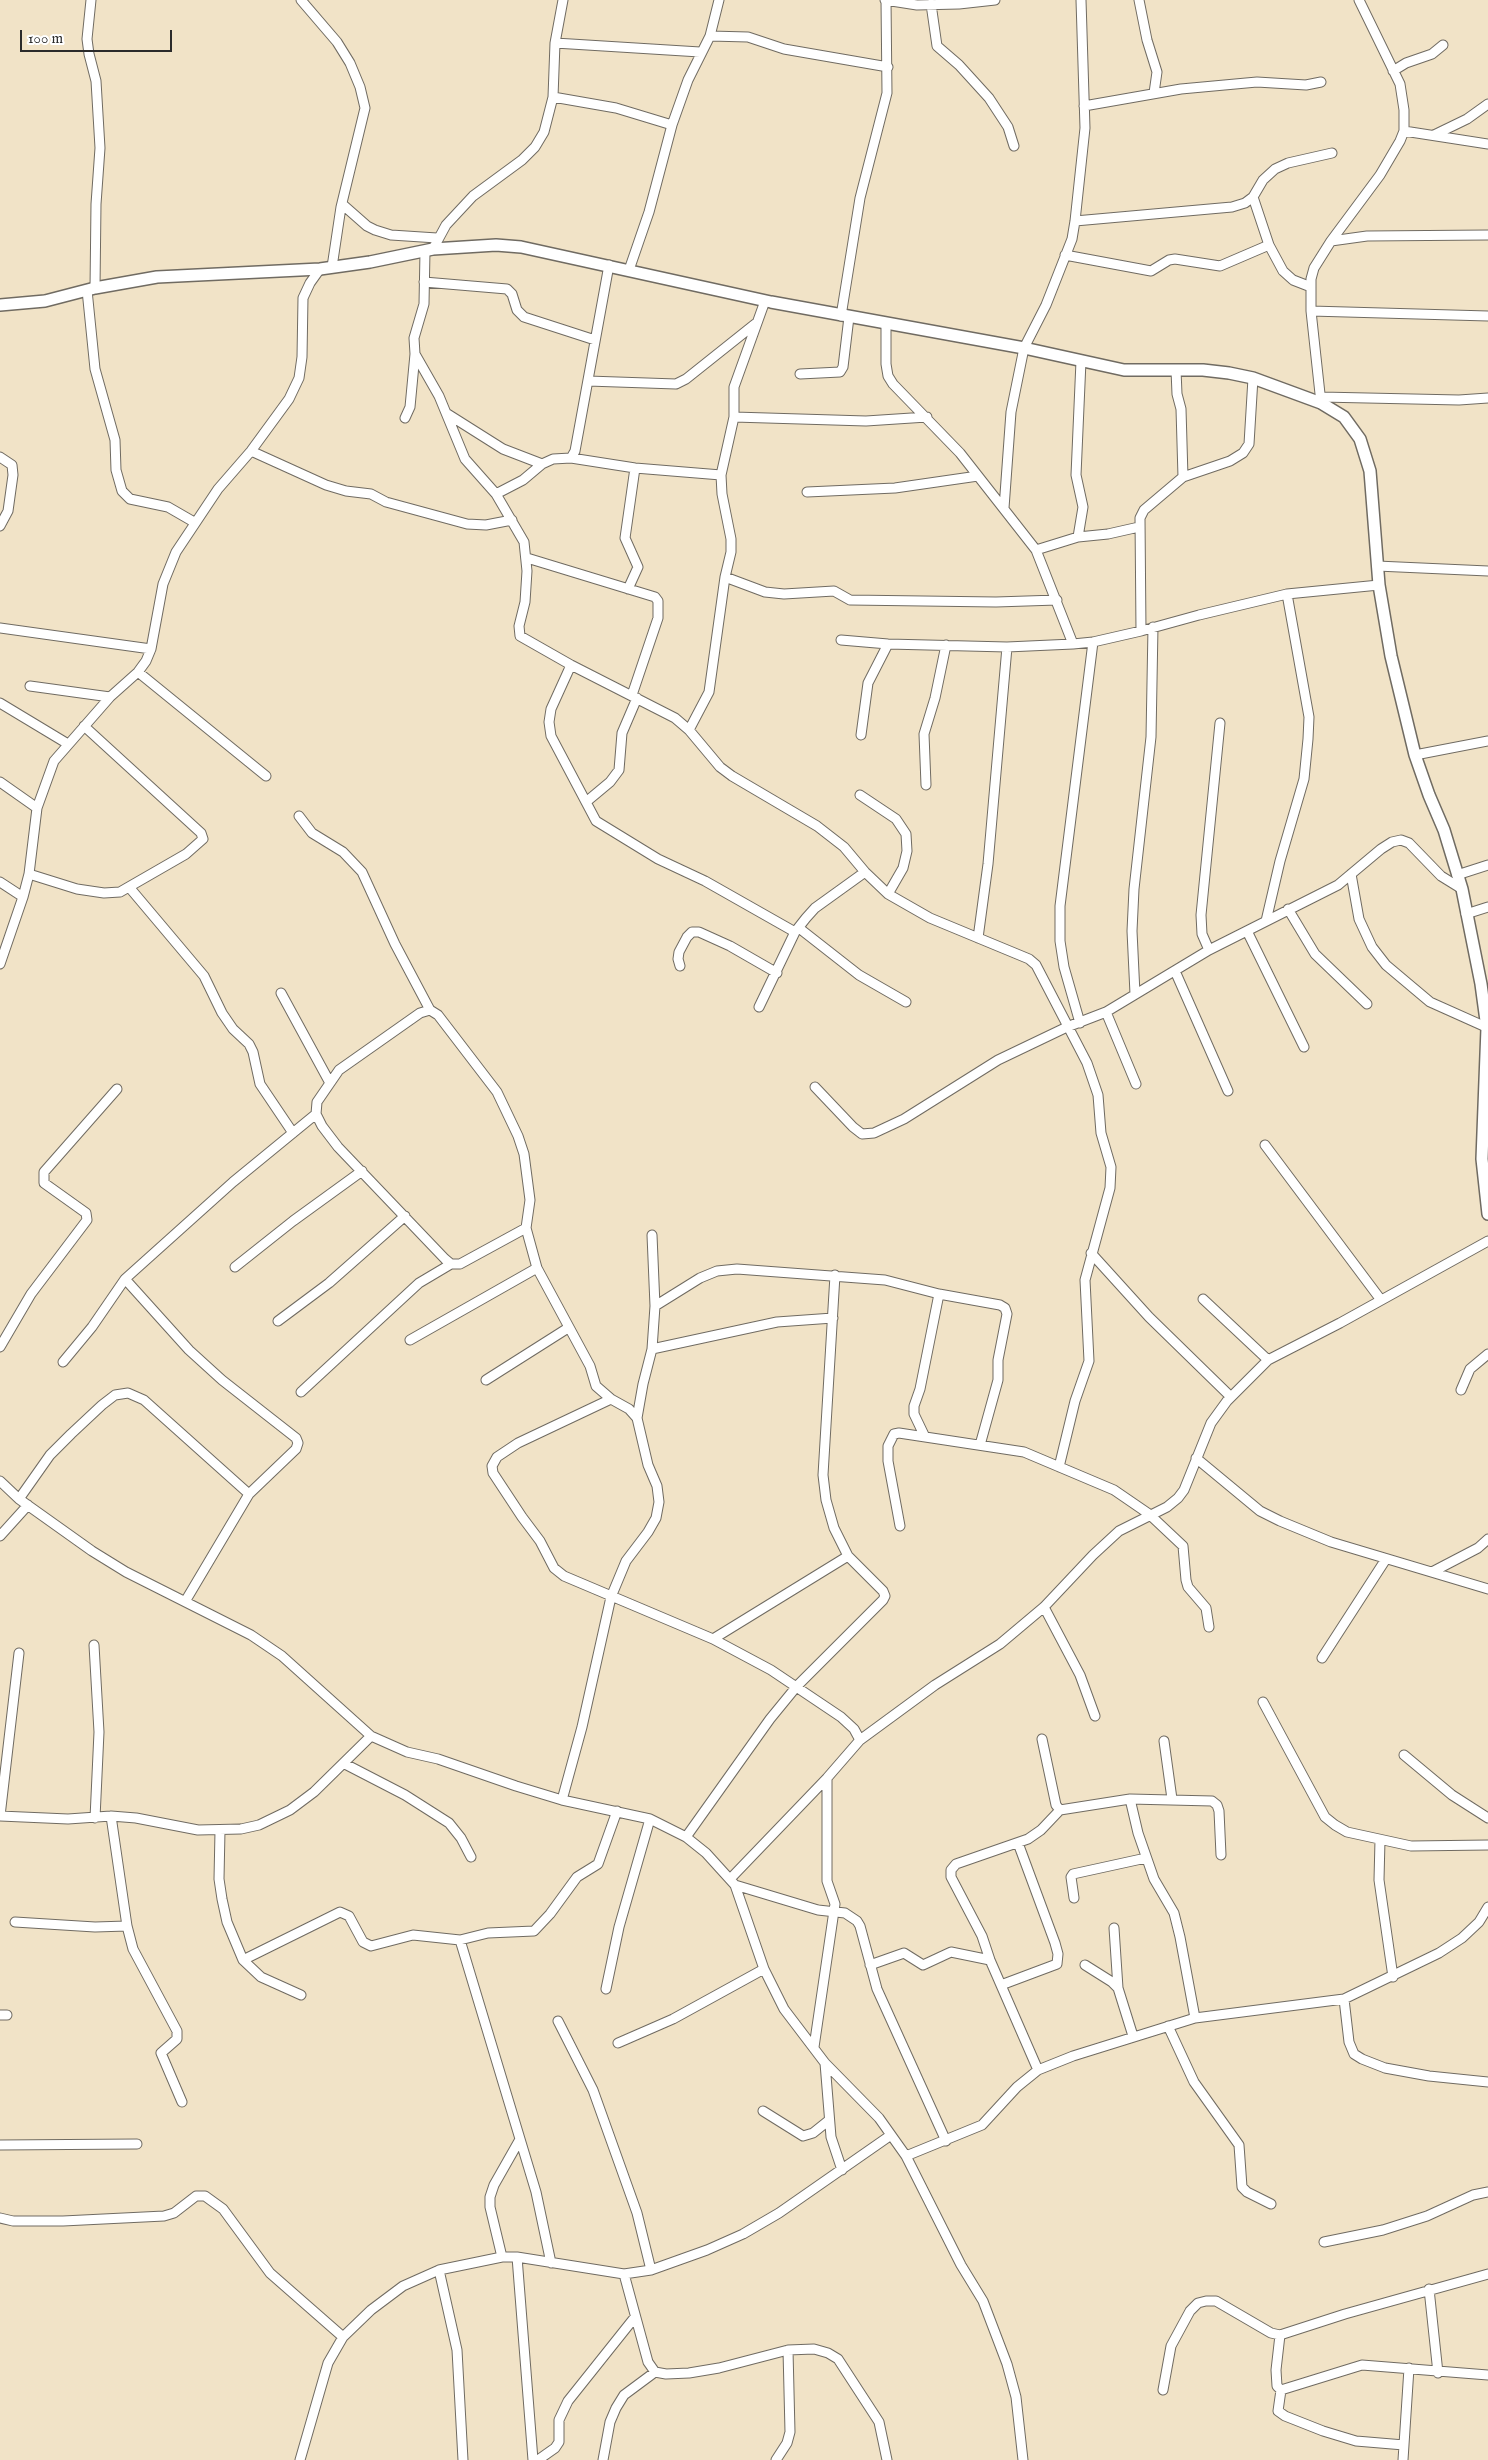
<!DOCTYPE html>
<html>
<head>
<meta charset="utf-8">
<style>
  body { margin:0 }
  #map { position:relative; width:1488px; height:2460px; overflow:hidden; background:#f1e3c7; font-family:"IM FELL English",serif }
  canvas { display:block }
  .scale { position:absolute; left:20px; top:30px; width:152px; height:22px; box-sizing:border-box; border:2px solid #2b2b2b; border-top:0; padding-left:6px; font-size:15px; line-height:18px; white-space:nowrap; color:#2b2b2b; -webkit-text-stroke:4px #fff; paint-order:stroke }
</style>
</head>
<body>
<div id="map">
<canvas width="1488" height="2460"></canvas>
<div class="scale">100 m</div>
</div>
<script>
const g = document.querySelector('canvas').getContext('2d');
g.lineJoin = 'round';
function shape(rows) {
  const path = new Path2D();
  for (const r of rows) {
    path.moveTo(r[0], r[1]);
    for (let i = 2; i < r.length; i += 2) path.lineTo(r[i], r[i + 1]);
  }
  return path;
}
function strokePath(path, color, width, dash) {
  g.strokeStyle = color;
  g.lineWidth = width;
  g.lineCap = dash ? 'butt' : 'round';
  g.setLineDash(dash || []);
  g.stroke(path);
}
const minor = shape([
  [91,0,87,39,89,54,96,81,100,148,96,204,95,288],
  [301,0,337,42,350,63,360,87,365,108,341,207,332,267],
  [885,0,917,5,959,4,995,0],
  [1139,0,1147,40,1157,72,1154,93],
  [931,4,937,46,959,65,989,98,1008,127,1014,146],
  [710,36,748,37,784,49,888,67],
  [555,43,700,52],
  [1393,71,1406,63,1432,54,1443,45],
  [553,97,616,108,672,125],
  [1084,106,1181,89,1257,82,1306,85,1321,82],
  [1404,131,1488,144],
  [1434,135,1467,119,1488,104],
  [1253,197,1269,245,1283,271,1293,280,1311,287],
  [342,204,367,226,375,230,391,235,437,238],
  [1075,221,1232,207,1245,203,1253,197,1263,180,1275,169,1288,163,1332,153],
  [1331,241,1367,236,1488,235],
  [433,249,446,225,473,196,522,160,535,147,544,132,553,97,555,43,563,0],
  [425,251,424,304,414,338,415,354,439,396,465,459,496,494,524,542,527,571,525,602,519,626,520,636,571,665,675,718,689,730,720,767,732,776,817,826,844,847,865,872,888,894,930,918,1029,959,1036,965,1087,1063,1098,1095,1101,1133,1111,1167,1110,1188,1085,1280,1089,1361,1075,1401,1059,1467],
  [1065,255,1151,271,1169,260,1175,259,1220,266,1269,245],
  [629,270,649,212,672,125,688,80,710,36,719,0],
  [424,282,507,289,512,294,517,310,524,317,595,340],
  [87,290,95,369,115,440,116,470,122,491,130,499,168,507,194,522],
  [1311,311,1488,316],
  [841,316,860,198,887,93,886,0],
  [886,324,886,364,888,376,893,384,960,453,1036,550,1073,644],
  [1176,370,1177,394,1181,409,1183,477],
  [800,374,840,372,843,367,849,317],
  [588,381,676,384,686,379,755,324],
  [1321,397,1459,400,1488,398],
  [1321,403,1311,311,1311,279,1314,268,1331,241,1380,175,1400,141,1404,131,1404,110,1400,84,1359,0],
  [446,413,503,449,542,464],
  [734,417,866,421,927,417],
  [405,418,410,407,415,354],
  [251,451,326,485,346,491,371,494,386,502,467,524,486,525,512,520],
  [0,457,12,465,13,475,8,511,0,526],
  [571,458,635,468,721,475],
  [807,492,895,488,978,476],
  [496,494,523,480,542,464,553,459,571,458,575,451,609,265],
  [1004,508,1011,412,1024,348,1046,305,1072,239,1075,221,1085,128,1081,0],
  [1078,537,1083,507,1076,475,1081,361],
  [1036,550,1078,537,1108,534,1139,527],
  [527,558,655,597,658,601,658,618,632,695],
  [1377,566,1488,571],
  [725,577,765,592,784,594,834,591,850,600,996,602,1057,600],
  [628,589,638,567,625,538,635,468],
  [0,628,151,649],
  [1141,631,1140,518,1144,510,1183,477,1230,461,1243,453,1249,444,1253,378],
  [841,640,888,644,1007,647,1073,644,1093,642,1141,631,1199,615,1287,594,1379,585],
  [571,665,551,709,549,722,551,736,596,821,658,859,705,881,795,932],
  [138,672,266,776],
  [30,686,110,697],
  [0,703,68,744],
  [689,730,709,692,725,577,731,552,731,539,722,494,721,475,734,417,734,387,765,301],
  [861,735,868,683,888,644],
  [1415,755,1488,741],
  [0,782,37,808],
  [926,785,924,734,935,698,946,645],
  [860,795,896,819,906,834,907,851,903,868,888,894],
  [586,802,610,782,619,770,622,733,637,698],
  [299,816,312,833,343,852,362,872,395,944,430,1010],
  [29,874,77,889,104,893,120,892,186,854,203,839,201,833,84,726],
  [1351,874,1359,919,1372,947,1386,965,1430,1002,1488,1028],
  [1457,875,1488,865],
  [0,882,23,897],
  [129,887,204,976,222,1013,233,1029,249,1044,253,1052,260,1084,293,1133],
  [1288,909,1315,954,1367,1004],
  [1466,914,1488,907],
  [1266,921,1280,861,1304,779,1308,739,1309,717,1287,594],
  [799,928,859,975,906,1002],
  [1247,931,1304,1047],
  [978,938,988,864,1007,647],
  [1209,950,1202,934,1201,915,1220,723],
  [0,964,23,897,29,874,37,808,54,761,110,697,138,672,146,661,151,649,163,584,176,552,218,489,251,451,289,399,299,378,302,357,303,298,310,283,320,269],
  [680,966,678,959,679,952,687,937,692,932,699,932,730,946,777,973],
  [1175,971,1228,1091],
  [281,993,330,1083],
  [1135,994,1132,931,1134,889,1151,737,1153,627],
  [759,1007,795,932,806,918,815,908,865,872],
  [1106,1012,1136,1084],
  [1080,1023,1064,967,1060,941,1060,906,1093,642],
  [815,1087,853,1127,862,1134,874,1133,904,1119,998,1060,1067,1027,1106,1012,1209,950,1338,885,1381,849,1392,842,1401,840,1409,843,1441,876,1462,889],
  [1265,1145,1381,1300],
  [526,1228,460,1264,451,1264,445,1259,338,1147,322,1126,316,1114,317,1102,339,1070,420,1013,430,1010,438,1015,497,1092,518,1136,524,1154,530,1200,526,1228,537,1268,590,1366,596,1386,611,1399,629,1409,637,1418,648,1465,657,1486,659,1502,656,1518,648,1532,626,1561,611,1597,582,1727,562,1800],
  [1091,1253,1149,1317,1231,1397],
  [235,1267,293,1221,362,1171],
  [125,1279,189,1350,222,1380,296,1438,298,1443,296,1449,249,1494,186,1600],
  [1203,1299,1268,1360],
  [655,1306,700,1278,717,1271,737,1269,885,1280,939,1294,1000,1305,1005,1308,1007,1314,998,1360,998,1380,980,1445],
  [278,1321,329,1283,405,1216],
  [410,1340,537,1268],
  [0,1347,31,1294,87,1220,86,1213,44,1183,44,1172,117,1089],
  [652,1349,777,1322,833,1318],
  [63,1362,92,1327,125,1279,233,1182,316,1114],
  [486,1380,568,1328],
  [1461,1390,1470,1369,1488,1354],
  [301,1392,419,1283,451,1264],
  [611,1399,518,1443,497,1457,492,1466,493,1473,522,1517,540,1541,554,1568,564,1576,713,1639,771,1670,841,1717,854,1729,860,1740],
  [637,1418,643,1384,652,1349,655,1306,652,1235],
  [925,1437,914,1414,914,1406,920,1389,939,1294],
  [1196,1458,1260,1511,1280,1521,1331,1542,1488,1589],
  [0,1481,19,1499,92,1551,126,1572,251,1635,282,1656,371,1736,407,1752,438,1759,516,1786,562,1800,650,1819,686,1837,706,1853,735,1885,764,1969,784,2009,825,2063,879,2118,906,2156,961,2265,983,2301,1007,2364,1016,2397,1023,2460],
  [19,1499,50,1455,71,1434,102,1405,115,1395,128,1393,144,1400,249,1494],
  [900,1526,888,1461,888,1446,894,1434,899,1433,1024,1452,1114,1490,1149,1514,1183,1546,1186,1580,1188,1587,1206,1608,1209,1627],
  [0,1536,28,1505],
  [1432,1572,1478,1548,1488,1539],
  [1044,1607,1080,1675,1095,1716],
  [713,1639,848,1556],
  [94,1645,99,1732,95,1818],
  [1322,1658,1386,1559],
  [1263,1702,1325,1817,1335,1825,1347,1832,1411,1846,1488,1845],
  [1042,1739,1056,1805,1060,1810,1130,1799,1212,1801,1217,1805,1219,1811,1221,1855],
  [1164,1741,1172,1799],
  [1404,1755,1452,1795,1488,1818],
  [345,1764,405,1795,449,1823,461,1838,471,1857],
  [1130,1799,1138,1833,1154,1879,1174,1913,1180,1937,1195,2018],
  [0,1816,68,1819,111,1816,136,1818,198,1830,241,1829,259,1825,290,1810,314,1792,371,1736],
  [0,1816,19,1653],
  [111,1816,127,1926,133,1949,177,2031,177,2039,161,2053,182,2102],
  [220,1831,219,1879,222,1899,227,1922,243,1960,261,1977,301,1995],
  [686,1837,770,1719,797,1686,883,1600,885,1596,883,1591,848,1556,834,1528,826,1500,823,1475,835,1275],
  [1380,1840,1379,1880,1393,1977],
  [730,1879,827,1778,860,1740,935,1685,1000,1644,1044,1607,1093,1555,1119,1531,1167,1507,1178,1498,1184,1490,1211,1423,1227,1401,1268,1360,1340,1323,1488,1241],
  [735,1885,818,1910,845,1913,857,1921,860,1926,877,1989,946,2141],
  [1074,1898,1071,1877,1073,1874,1146,1858],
  [15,1922,95,1927,127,1926],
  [1114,1928,1118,1988],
  [460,1940,536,2192,551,2263],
  [243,1960,340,1912,349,1916,363,1942,371,1946,413,1935,460,1940,488,1933,534,1931,550,1914,577,1877,598,1864,617,1811],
  [870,1965,904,1953,923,1965,951,1952,990,1960],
  [1085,1965,1112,1982,1118,1988,1133,2036],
  [1001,1985,1057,1964,1058,1954,1055,1943,1018,1843],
  [606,1989,619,1927,650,1819],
  [1344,1999,1349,2042,1354,2054,1362,2059,1385,2068,1429,2076,1488,2082],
  [0,2015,7,2015],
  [558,2021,593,2090,637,2213,651,2270],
  [1168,2026,1194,2082,1239,2145,1242,2187,1247,2192,1271,2204],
  [618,2043,673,2019,764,1969],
  [814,2047,835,1904,827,1881,827,1778],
  [825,2063,831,2137,842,2170],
  [1038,2070,990,1960,982,1936,951,1877,951,1870,956,1864,1028,1839,1041,1830,1060,1810],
  [763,2111,803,2136,813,2133,828,2121],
  [0,2145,137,2144],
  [906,2156,982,2125,1017,2087,1038,2070,1073,2056,1195,2018,1344,1999,1439,1953,1462,1938,1479,1922,1488,1907],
  [0,2218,13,2221,63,2221,164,2216,174,2213,196,2196,205,2196,223,2209,270,2273,343,2337],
  [1324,2242,1383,2230,1427,2216,1473,2195,1488,2192],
  [502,2257,490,2207,490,2197,494,2185,519,2141],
  [517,2257,533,2460],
  [439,2270,457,2350,463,2460],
  [624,2274,648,2362,655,2372,666,2374,689,2373,719,2368,788,2350,814,2349,828,2353,838,2359,879,2422,887,2460],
  [1429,2289,1438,2373],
  [1280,2335,1276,2370,1277,2386,1281,2390,1362,2365,1488,2375],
  [1163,2390,1171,2346,1190,2311,1198,2303,1206,2301,1216,2301,1271,2333,1280,2335,1345,2314,1488,2274],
  [1281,2390,1278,2411,1285,2416,1323,2431,1356,2441,1404,2445],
  [300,2460,328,2363,343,2337,371,2310,403,2286,439,2270,502,2257,517,2257,624,2274,651,2270,707,2250,743,2234,779,2213,891,2135],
  [538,2460,555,2448,559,2442,559,2420,568,2401,635,2317],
  [603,2460,610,2422,616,2408,624,2395,655,2372],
  [776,2460,787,2443,790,2432,788,2350],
  [1403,2460,1409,2368]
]);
const tertiary = shape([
  [0,305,45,301,95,288,157,277,320,269,370,262,433,249,496,245,521,247,771,302,1024,348,1124,370,1203,370,1229,373,1253,378,1321,403,1344,417,1360,439,1370,471,1379,585,1391,656,1415,755,1429,795,1444,830,1462,889,1481,984,1487,1028,1482,1159,1488,1214]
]);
strokePath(minor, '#706b62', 11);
strokePath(tertiary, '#706b62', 14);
strokePath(minor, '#fff', 9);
strokePath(tertiary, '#fff', 11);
</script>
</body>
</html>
